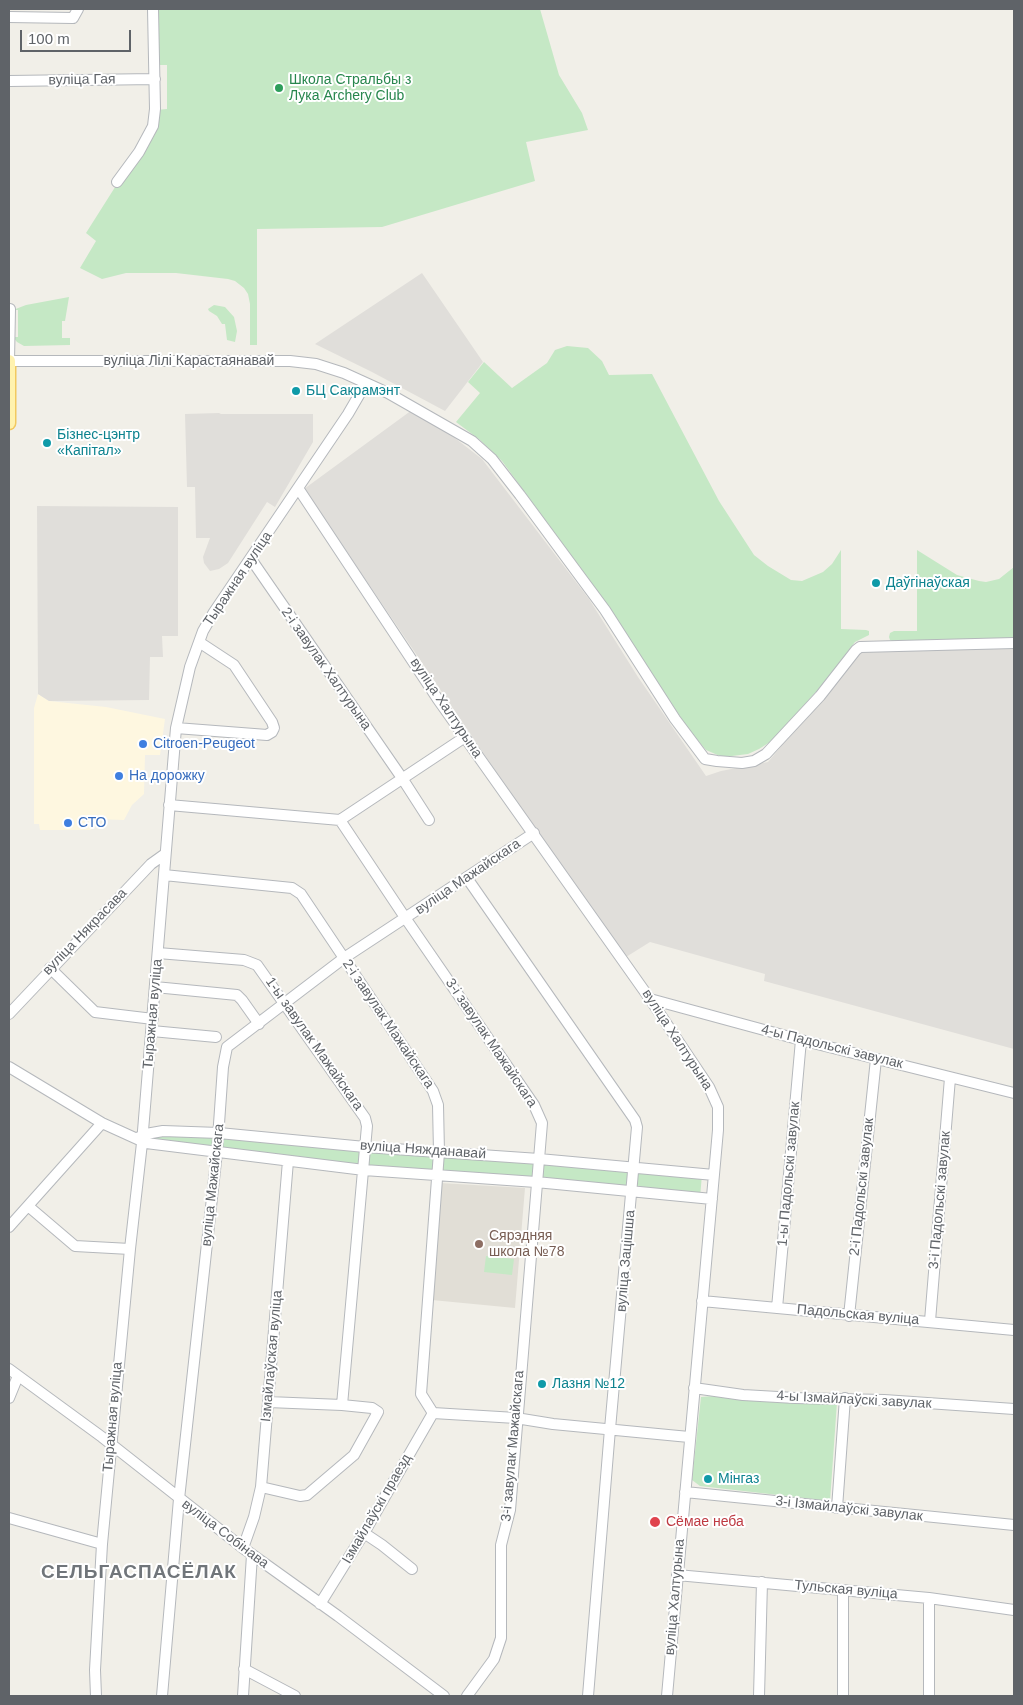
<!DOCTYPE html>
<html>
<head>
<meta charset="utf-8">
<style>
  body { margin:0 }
  #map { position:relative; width:1023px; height:1705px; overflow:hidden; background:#f1efe8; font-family:Helvetica,sans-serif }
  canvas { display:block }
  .frame { position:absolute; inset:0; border:10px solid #5f6368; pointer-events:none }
  .scale { position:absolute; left:20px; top:30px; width:111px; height:22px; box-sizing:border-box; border:2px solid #5f6368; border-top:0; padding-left:6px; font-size:15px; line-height:18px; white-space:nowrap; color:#5f6368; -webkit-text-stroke:4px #fff; paint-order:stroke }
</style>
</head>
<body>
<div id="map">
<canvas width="1023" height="1705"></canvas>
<div class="frame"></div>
<div class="scale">100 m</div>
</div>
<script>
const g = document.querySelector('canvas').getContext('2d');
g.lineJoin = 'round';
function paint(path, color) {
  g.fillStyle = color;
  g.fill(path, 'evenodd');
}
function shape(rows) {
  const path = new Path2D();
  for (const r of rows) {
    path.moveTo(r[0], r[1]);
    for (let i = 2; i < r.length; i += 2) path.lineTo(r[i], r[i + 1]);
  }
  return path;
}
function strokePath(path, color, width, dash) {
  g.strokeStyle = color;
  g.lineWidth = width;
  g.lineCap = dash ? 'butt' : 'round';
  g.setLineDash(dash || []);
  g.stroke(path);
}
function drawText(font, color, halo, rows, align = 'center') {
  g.font = font + ' Helvetica,sans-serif';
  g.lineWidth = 4;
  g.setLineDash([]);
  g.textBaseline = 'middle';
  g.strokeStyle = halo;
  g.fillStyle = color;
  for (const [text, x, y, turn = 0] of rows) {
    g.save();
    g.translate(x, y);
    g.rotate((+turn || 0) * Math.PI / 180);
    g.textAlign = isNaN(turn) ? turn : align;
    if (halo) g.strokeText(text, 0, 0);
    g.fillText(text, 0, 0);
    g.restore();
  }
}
const commercial = shape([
  [38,694,49,701,106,707,165,719,160,755,145,755,144,794,132,805,124,820,93,819,91,830,40,830,39,824,34,824,34,708]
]);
const industrial = shape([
  [422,273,483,362,445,411,372,372,315,344],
  [412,410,438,425,482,459,589,599,638,677,706,776,721,771,768,762,862,650,1014,648,1014,1049,764,981,765,974,650,942,626,957,609,938,304,489],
  [219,413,221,414,313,414,313,442,275,507,267,502,228,563,219,569,210,571,204,563,203,557,210,538,196,538,195,487,187,487,185,414],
  [37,506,178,507,178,636,162,636,163,657,150,657,149,700,49,701,38,694]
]);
const education = shape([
  [441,1183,525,1188,515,1308,432,1300]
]);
const green = shape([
  [154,9,540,9,559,75,582,113,588,130,526,142,535,181,382,227,257,229,257,345,250,345,250,304,248,294,244,288,235,281,228,279,176,273,126,273,102,279,80,268,96,241,86,233,124,173,156,110,167,109,167,65,155,65],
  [69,297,65,321,62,321,62,338,70,338,70,345,24,346,17,342,13,337,18,337,18,310,13,310,26,305],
  [214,305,225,307,234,317,237,331,235,342,227,340,225,324,222,324,217,316,209,311,208,309],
  [567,346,588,348,602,361,609,375,652,374,719,501,754,555,768,566,791,580,802,581,823,572,832,564,841,550,841,629,866,630,869,631,869,635,855,642,823,684,796,714,770,742,759,749,748,754,732,756,720,756,706,750,689,730,588,579,502,461,480,440,456,422,480,393,468,382,484,362,512,388,547,363,555,350],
  [917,550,957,575,979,581,986,582,999,579,1014,567,1014,643,894,642,890,640,889,637,890,633,894,631,917,631],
  [155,1132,702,1174,700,1198,146,1143,146,1134],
  [486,1256,514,1259,512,1275,484,1272],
  [714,1396,837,1402,830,1501,700,1486,692,1480,701,1397]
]);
const minor = shape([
  [9,17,73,18,78,9],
  [9,81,155,79],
  [117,182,139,152,153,126,155,109,153,9],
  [10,309,9,361,290,361,316,364,344,373,388,393,472,441,492,459,520,495,582,579,605,610,675,719,705,759,717,761,742,763,754,761,766,754,820,696,856,650,860,647,1014,643],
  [298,488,437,698,650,999,709,1087,718,1107,718,1130,667,1696],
  [251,559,402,778,429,820],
  [176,728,267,735,272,732,274,728,272,722,234,665,199,642],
  [169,805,340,820],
  [340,820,406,919,534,1105,542,1123,510,1510,501,1545,501,1638,494,1659,467,1696],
  [340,820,465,737],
  [164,875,292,888,301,894,433,1091,438,1105,439,1152,421,1394,433,1413,516,1418,553,1424,689,1437],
  [467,878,635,1120,637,1127,610,1429,588,1696],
  [158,953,244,960,257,965,365,1118,367,1126,342,1405],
  [50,968,95,1012,153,1019],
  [155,987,237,995,242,1000,259,1024],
  [650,999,801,1040,1014,1093],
  [9,1014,151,864,165,854],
  [152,1031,216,1037],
  [9,1067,102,1123,146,1143,364,1170,536,1182,712,1199],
  [137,1138,146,1134,163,1131,219,1133,365,1147,539,1159,714,1175],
  [28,1206,75,1246,130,1249],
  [9,1227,102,1123],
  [702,1301,1014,1330],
  [777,1308,801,1040],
  [849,1316,876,1059],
  [930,1321,950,1078],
  [9,1369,102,1437,243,1548,338,1616,444,1696],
  [694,1388,743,1395,795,1398,884,1400,1014,1409],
  [9,1398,18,1376],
  [261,1487,300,1496,307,1495,354,1455,378,1412,372,1408,342,1405,268,1402],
  [685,1492,1014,1525],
  [837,1508,845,1398],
  [9,1518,102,1544],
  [364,1533,382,1545,412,1569],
  [243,1548,254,1517,261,1487,288,1161],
  [677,1575,929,1598,1014,1610],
  [929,1598,929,1696],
  [320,1604,364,1533,433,1413],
  [244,1669,295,1696],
  [96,1696,95,1670,102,1544,130,1249,142,1143,176,728,190,667,203,631,214,612,348,414,366,383],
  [162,1696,179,1499,217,1152,223,1067,227,1047,344,958,534,833],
  [243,1696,252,1555],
  [759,1696,762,1582],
  [843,1696,843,1590]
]);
const major = shape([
  [9,361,9,423]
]);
const markers = [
  [279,88,5,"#2e9e5b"],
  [296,391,5,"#0f9aa8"],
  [47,443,5,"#0f9aa8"],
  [876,583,5,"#0f9aa8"],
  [143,744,5,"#3f7fe0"],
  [119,776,5,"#3f7fe0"],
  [68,823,5,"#3f7fe0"],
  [479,1244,5,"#8d6e63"],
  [542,1384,5,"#0f9aa8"],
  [708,1479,5,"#0f9aa8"],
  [655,1522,6,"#e0444e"]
];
const streetNames = [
  ["вуліца Гая",82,80,-1],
  ["вуліца Лілі Карастаянавай",189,361],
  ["Тыражная вуліца",238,579,-56],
  ["2-і завулак Халтурына",326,669,55],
  ["вуліца Халтурына",446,708,56],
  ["вуліца Мажайскага",468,877,-34],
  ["вуліца Някрасава",85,932,-46],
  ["Тыражная вуліца",153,1014,-85],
  ["2-і завулак Мажайскага",388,1024,56],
  ["вуліца Халтурына",677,1040,57],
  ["3-і завулак Мажайскага",491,1043,56],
  ["1-ы завулак Мажайскага",314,1044,55],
  ["4-ы Падольскі завулак",832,1047,14],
  ["вуліца Няжданавай",423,1150,4],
  ["1-ы Падольскі завулак",789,1174,-85],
  ["вуліца Мажайскага",213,1185,-84],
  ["2-і Падольскі завулак",862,1187,-84],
  ["3-і Падольскі завулак",940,1200,-85],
  ["вуліца Зацішша",626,1261,-85],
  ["Падольская вуліца",858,1315,5],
  ["Ізмайлаўская вуліца",272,1356,-85],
  ["4-ы Ізмайлаўскі завулак",854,1400,3],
  ["Тыражная вуліца",113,1417,-85],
  ["3-і завулак Мажайскага",513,1446,-85],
  ["Ізмайлаўскі праезд",377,1509,-60],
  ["3-і Ізмайлаўскі завулак",849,1509,6],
  ["вуліца Собінава",225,1534,37],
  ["Тульская вуліца",846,1590,5],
  ["вуліца Халтурына",675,1597,-85]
];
const leisureNames = [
  ["Школа Стральбы з",289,80],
  ["Лука Archery Club",289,96]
];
const cultureNames = [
  ["БЦ Сакрамэнт",306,391],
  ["Бізнес-цэнтр",57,435],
  ["«Капітал»",57,451],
  ["Даўгінаўская",886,583],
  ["Лазня №12",552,1384],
  ["Мінгаз",718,1479]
];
const shopNames = [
  ["Citroen-Peugeot",153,744],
  ["На дорожку",129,776],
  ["СТО",78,823]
];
const educationNames = [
  ["Сярэдняя",489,1236],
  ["школа №78",489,1252]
];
const healthNames = [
  ["Сёмае неба",666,1522]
];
const districtNames = [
  ["СЕЛЬГАСПАСЁЛАК",139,1573]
];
paint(commercial, '#fef7e0');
paint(industrial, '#e0deda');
paint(education, '#e1ded6');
paint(green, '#c5e8c5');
strokePath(minor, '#b5b8bc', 12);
strokePath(major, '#f2c960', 15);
strokePath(minor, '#fff', 10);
strokePath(major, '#fff2af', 12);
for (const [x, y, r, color] of markers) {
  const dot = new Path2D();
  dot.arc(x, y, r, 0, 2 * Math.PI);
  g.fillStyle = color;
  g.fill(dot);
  strokePath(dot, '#fff', 2);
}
drawText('14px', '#5f6368', '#fff', streetNames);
drawText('14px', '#27864d', '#fff', leisureNames, 'left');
drawText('14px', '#0d838f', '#fff', cultureNames, 'left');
drawText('14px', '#366cbe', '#fff', shopNames, 'left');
drawText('14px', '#785e54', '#fff', educationNames, 'left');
drawText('14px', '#be3a42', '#fff', healthNames, 'left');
g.letterSpacing = '1px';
drawText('bold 19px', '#70757a', '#fff', districtNames);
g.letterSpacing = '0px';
</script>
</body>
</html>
